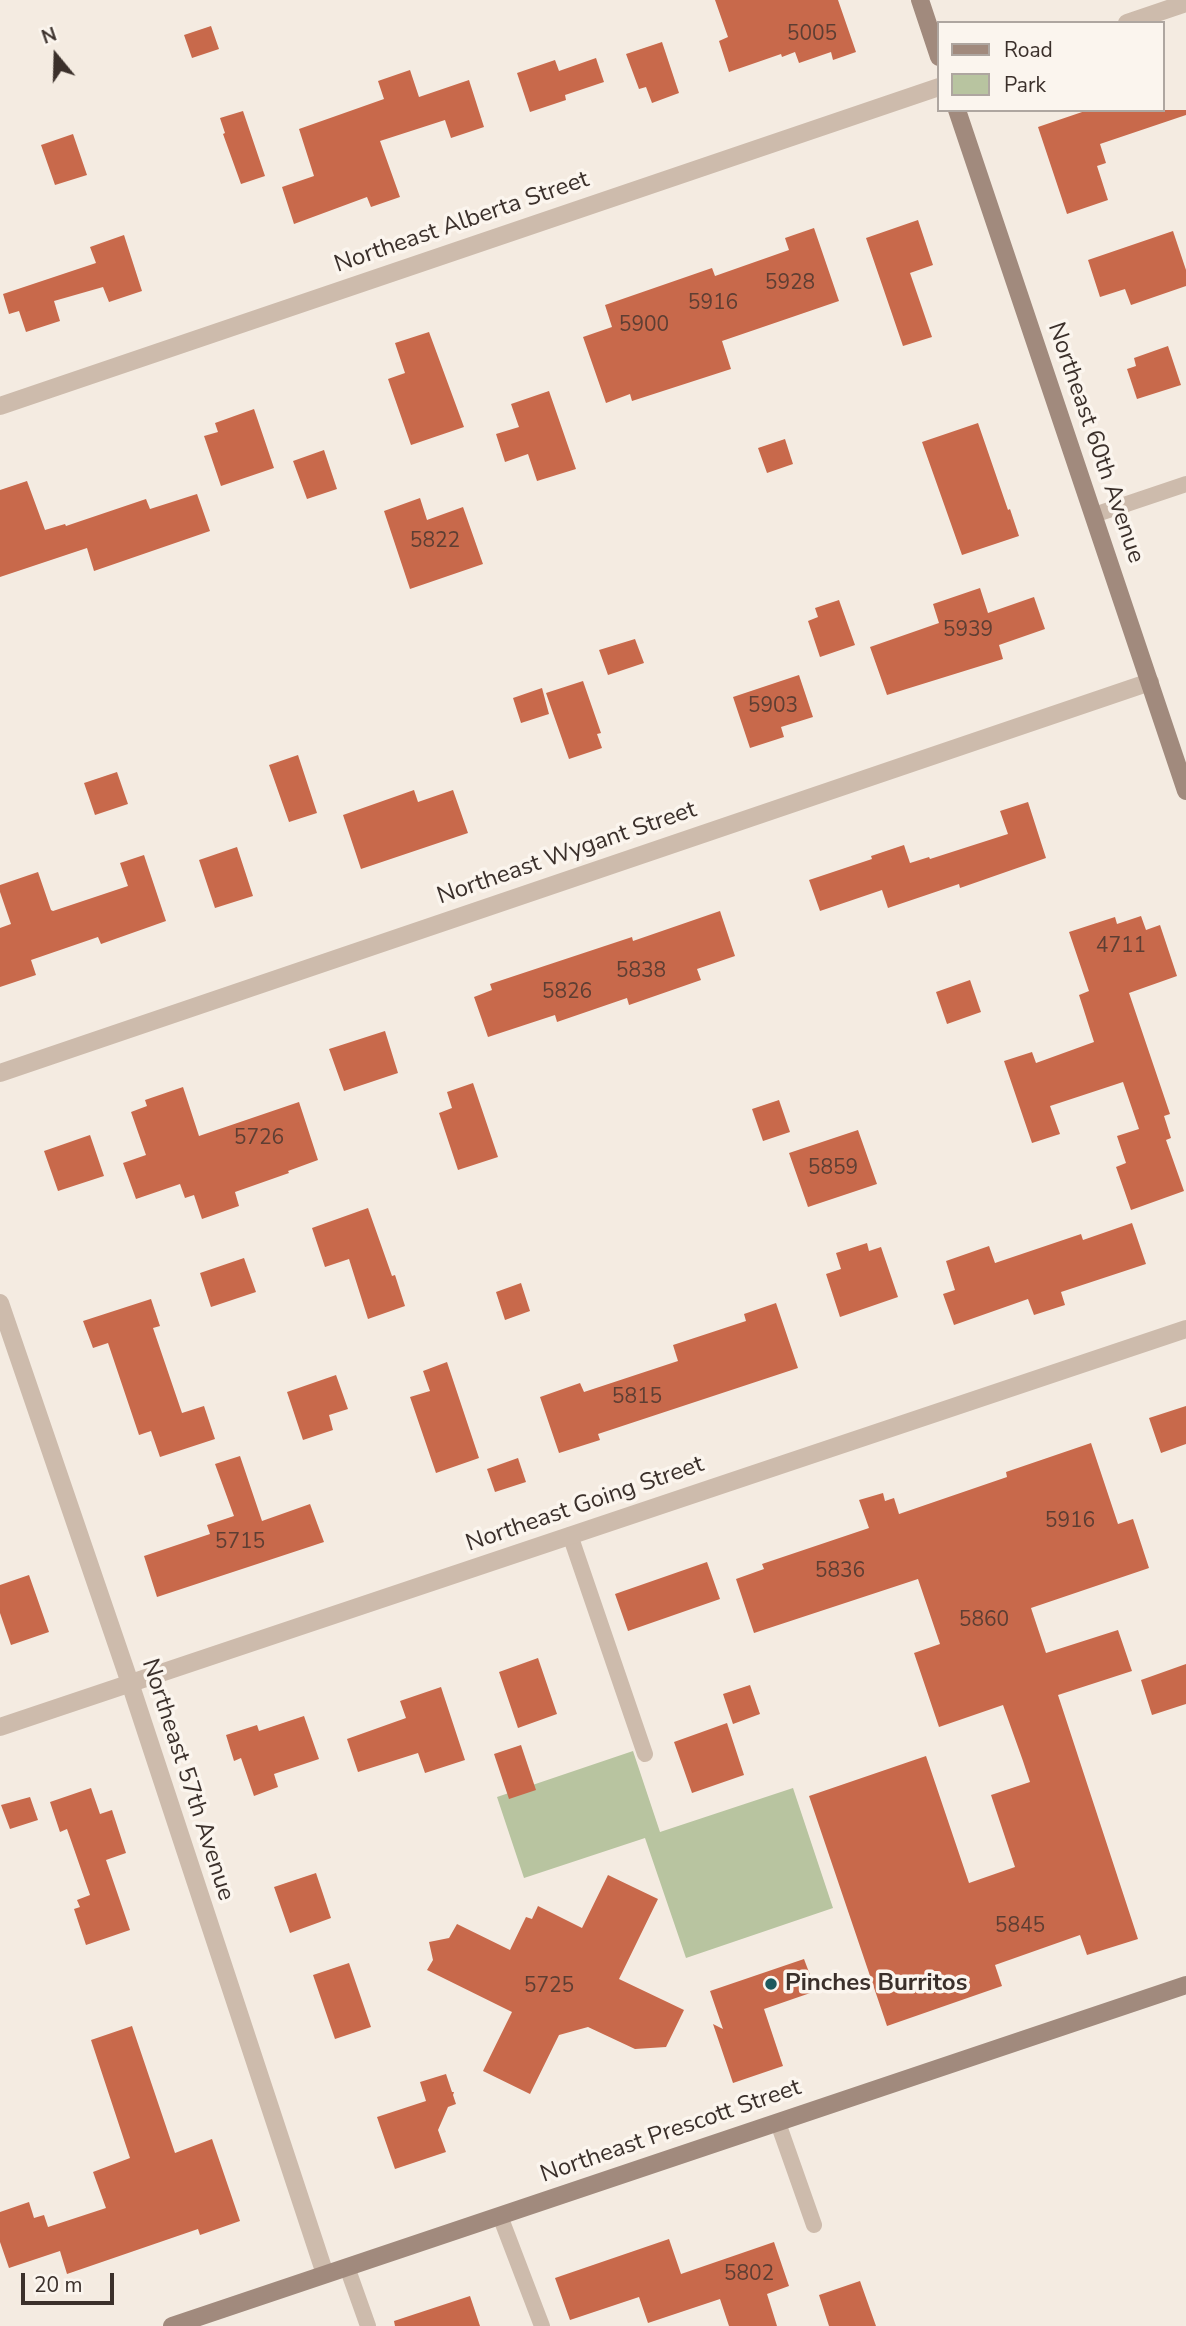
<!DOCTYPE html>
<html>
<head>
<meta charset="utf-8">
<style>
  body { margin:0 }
  #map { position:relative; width:1186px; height:2326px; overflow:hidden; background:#f4ebe1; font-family:"Nunito Sans",sans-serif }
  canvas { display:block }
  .legend { position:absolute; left:937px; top:21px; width:228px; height:91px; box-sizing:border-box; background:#fbf5ee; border:2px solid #aea6a0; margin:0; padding:9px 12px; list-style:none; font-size:21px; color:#3b302b }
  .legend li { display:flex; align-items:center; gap:14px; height:35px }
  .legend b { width:35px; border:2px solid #aea6a0 }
  .north { position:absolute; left:21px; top:21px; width:70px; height:70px; -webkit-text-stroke:5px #fbf5ee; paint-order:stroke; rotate:341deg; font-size:19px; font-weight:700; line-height:28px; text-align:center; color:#3b302b }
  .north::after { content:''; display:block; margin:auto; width:24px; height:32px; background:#3b302b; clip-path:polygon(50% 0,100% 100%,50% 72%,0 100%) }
  .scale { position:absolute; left:21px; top:2273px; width:93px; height:32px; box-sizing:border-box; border:4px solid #3b302b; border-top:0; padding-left:9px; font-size:21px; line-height:24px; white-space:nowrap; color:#3b302b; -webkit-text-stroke:5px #fbf5ee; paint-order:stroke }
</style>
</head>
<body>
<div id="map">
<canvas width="1186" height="2326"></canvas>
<ul class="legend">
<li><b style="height:9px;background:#a18a7d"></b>Road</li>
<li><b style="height:19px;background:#b8c4a0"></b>Park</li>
</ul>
<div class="north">N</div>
<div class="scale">20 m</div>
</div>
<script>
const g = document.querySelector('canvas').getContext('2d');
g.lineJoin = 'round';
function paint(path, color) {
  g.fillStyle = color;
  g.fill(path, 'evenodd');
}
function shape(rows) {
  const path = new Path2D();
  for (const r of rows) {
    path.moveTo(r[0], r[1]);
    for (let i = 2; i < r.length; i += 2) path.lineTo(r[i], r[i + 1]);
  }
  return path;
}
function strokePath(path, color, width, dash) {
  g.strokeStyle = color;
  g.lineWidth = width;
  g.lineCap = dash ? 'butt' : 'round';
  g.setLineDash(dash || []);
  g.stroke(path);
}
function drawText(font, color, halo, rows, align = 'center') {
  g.font = font + ' "Nunito Sans",sans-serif';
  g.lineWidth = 7;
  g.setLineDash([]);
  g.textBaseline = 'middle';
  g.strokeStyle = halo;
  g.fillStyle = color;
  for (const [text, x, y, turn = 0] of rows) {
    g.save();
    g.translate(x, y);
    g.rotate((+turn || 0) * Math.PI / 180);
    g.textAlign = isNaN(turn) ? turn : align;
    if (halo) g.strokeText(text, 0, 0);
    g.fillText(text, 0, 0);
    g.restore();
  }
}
const green = shape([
  [633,1751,660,1832,793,1788,833,1908,686,1958,645,1838,524,1878,497,1797]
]);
const building = shape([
  [715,0,838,0,856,52,833,60,831,52,799,63,795,52,782,57,781,54,729,72,719,41,728,37],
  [211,26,219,49,192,58,184,35],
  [662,42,679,93,652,103,646,87,639,89,626,54],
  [596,58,604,82,565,95,566,100,530,112,517,73,555,60,559,71],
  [410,70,419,97,469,80,484,127,451,138,445,120,380,141,400,197,371,207,367,197,294,224,282,187,314,176,299,129,384,99,378,81],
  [1088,110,1186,110,1186,115,1100,144,1106,163,1097,166,1108,200,1067,214,1038,127],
  [243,111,265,176,241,184,223,134,225,133,220,118],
  [73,134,87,175,55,185,41,145],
  [918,220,933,265,910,273,932,337,903,346,866,238],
  [814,228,839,301,722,341,731,369,632,401,630,394,606,403,583,337,612,327,605,305,712,268,715,276,789,250,785,238],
  [1173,231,1186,270,1186,286,1131,305,1125,289,1100,297,1088,260],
  [124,235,142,291,109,302,103,287,54,301,60,321,26,332,19,311,9,314,3,294,96,263,90,247],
  [429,332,464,427,411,445,388,379,405,373,395,343],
  [1168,346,1181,385,1137,399,1127,369,1136,366,1134,358],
  [549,391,576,469,537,481,528,454,505,462,496,434,519,427,511,404],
  [254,409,274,468,221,486,204,436,218,432,215,423],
  [978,423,1008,510,1010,509,1019,536,962,555,922,442],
  [785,439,793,464,767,473,758,448],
  [324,450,337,489,307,499,293,461],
  [27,481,45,530,65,524,66,526,146,499,150,509,197,494,210,531,94,571,87,548,0,577,0,490],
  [420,498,427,520,463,507,483,564,410,589,384,511],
  [980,588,988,613,1034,597,1045,629,999,645,1003,659,887,695,870,647,939,623,933,604],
  [839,600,855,645,820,657,808,621,818,617,815,608],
  [635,639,644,663,608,675,599,650],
  [799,675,813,717,781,727,784,737,750,748,733,697],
  [583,681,601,733,597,734,602,748,569,759,546,693],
  [542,688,549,714,521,723,513,698],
  [298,755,317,813,289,822,269,765],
  [117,772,128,804,95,815,84,783],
  [414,790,418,802,453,790,468,833,361,869,343,815],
  [1028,802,1046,858,960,888,959,884,888,908,882,890,820,911,809,880,872,859,871,856,904,845,910,863,929,857,930,859,1008,834,1000,811],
  [237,847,253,896,215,908,199,860],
  [144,855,166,921,101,944,98,937,31,960,36,975,0,987,0,928,11,924,0,892,0,885,38,872,51,910,53,911,128,886,120,863],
  [720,911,735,956,697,969,701,980,629,1005,627,998,557,1022,555,1015,488,1037,474,997,492,990,490,984,632,937,633,941],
  [1141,916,1146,930,1160,925,1177,976,1129,993,1170,1114,1164,1116,1171,1138,1166,1140,1184,1191,1131,1210,1116,1167,1126,1163,1117,1136,1139,1129,1123,1082,1050,1106,1060,1134,1032,1143,1004,1061,1032,1052,1036,1063,1094,1042,1079,995,1089,991,1069,932,1115,917,1117,924],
  [970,980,981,1012,947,1024,936,992],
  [385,1031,398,1073,344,1091,329,1049],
  [473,1083,498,1157,458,1170,439,1113,452,1108,447,1092],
  [183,1087,199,1136,299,1102,318,1160,288,1171,289,1173,235,1192,239,1206,202,1219,194,1195,185,1198,180,1184,136,1199,123,1163,146,1155,131,1112,147,1106,145,1100],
  [779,1100,790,1132,763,1141,752,1109],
  [858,1130,877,1184,808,1207,789,1153],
  [90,1135,104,1176,58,1191,44,1151],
  [368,1208,392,1276,395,1275,405,1306,368,1319,349,1259,325,1267,312,1228],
  [1132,1223,1146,1264,1061,1292,1065,1305,1034,1315,1028,1299,954,1325,943,1294,955,1290,946,1261,989,1246,995,1263,1081,1234,1083,1240],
  [867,1243,869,1251,881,1247,898,1297,840,1317,826,1274,841,1269,836,1253],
  [244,1258,256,1292,211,1307,200,1273],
  [521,1283,530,1311,505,1320,496,1292],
  [151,1299,160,1326,153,1328,182,1413,204,1406,215,1439,160,1457,151,1431,139,1435,108,1343,93,1348,83,1321],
  [776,1303,798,1368,598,1434,600,1440,559,1453,540,1397,580,1383,584,1392,678,1361,673,1345,746,1321,744,1314],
  [447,1362,479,1458,436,1473,410,1397,430,1391,423,1371],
  [336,1375,348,1409,329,1415,333,1430,303,1440,287,1392],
  [1186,1406,1186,1444,1161,1453,1149,1418],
  [1091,1443,1118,1524,1133,1519,1149,1568,1031,1608,1046,1653,1118,1630,1132,1671,1058,1695,1138,1939,1087,1955,1080,1935,995,1965,1002,1986,887,2026,809,1796,926,1756,969,1883,1015,1867,991,1795,1030,1782,1023,1761,1003,1705,939,1727,914,1653,940,1644,918,1579,754,1633,736,1579,764,1569,762,1564,869,1528,859,1500,883,1493,885,1501,894,1498,899,1514,1007,1477,1006,1472],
  [240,1456,262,1521,310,1504,324,1542,157,1597,144,1556,210,1534,207,1525,234,1516,215,1464],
  [518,1458,526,1482,495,1492,487,1469],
  [707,1562,720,1599,628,1631,615,1594],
  [29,1575,49,1632,11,1645,0,1613,0,1585],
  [538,1658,557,1714,518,1728,499,1672],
  [1186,1664,1186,1704,1152,1715,1141,1680],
  [750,1685,760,1714,733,1724,723,1694],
  [441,1687,465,1760,425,1773,418,1753,358,1772,347,1739,406,1718,400,1701],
  [304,1716,319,1759,274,1774,278,1787,254,1796,241,1758,234,1761,226,1735,257,1725,259,1731],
  [727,1723,744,1775,692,1793,674,1742],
  [521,1745,536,1790,509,1799,494,1754],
  [91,1788,100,1814,112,1810,126,1853,106,1860,130,1930,86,1945,74,1909,80,1907,77,1900,90,1895,67,1829,60,1832,50,1802],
  [30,1797,38,1820,10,1829,1,1805],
  [316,1873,331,1918,290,1933,274,1887],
  [608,1875,658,1899,619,1979,684,2010,666,2047,635,2049,588,2027,559,2035,530,2094,483,2071,512,2012,427,1970,433,1960,429,1942,449,1938,457,1924,510,1950,526,1917,532,1919,538,1906,582,1928],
  [804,1959,816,1991,764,2009,783,2066,733,2083,713,2024,723,2029,710,1991],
  [349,1963,371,2027,335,2039,313,1975],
  [132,2026,175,2153,212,2139,240,2221,200,2235,198,2229,67,2274,60,2251,9,2268,0,2242,0,2212,29,2202,34,2218,44,2215,48,2227,106,2208,93,2172,130,2158,91,2040],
  [446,2074,452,2092,454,2092,453,2095,456,2104,448,2107,438,2130,446,2152,395,2169,377,2117,426,2101,420,2082],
  [669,2239,681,2274,774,2242,789,2286,767,2294,777,2326,729,2326,720,2299,648,2323,639,2297,570,2320,555,2278],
  [860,2281,876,2326,829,2326,819,2295],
  [470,2296,480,2326,395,2326,394,2321]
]);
const lane = shape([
  [1094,515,1186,484],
  [570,1535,645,1754],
  [778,2123,814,2225],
  [500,2216,542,2326],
  [347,2267,368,2326]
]);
const street = shape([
  [1127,23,1186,3],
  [0,406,939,87],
  [0,1073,1150,682],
  [0,1303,130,1683,325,2274],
  [0,1727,1186,1329]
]);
const secondary = shape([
  [920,0,939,57],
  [957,110,1186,791],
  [172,2326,1186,1985]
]);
const markers = [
  [771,1984,7,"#1f5a5e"]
];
const numberNames = [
  ["5005",812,35],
  ["5928",790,284],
  ["5916",713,304],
  ["5900",644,326],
  ["5822",435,542],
  ["5939",968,631],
  ["5903",773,707],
  ["4711",1121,947],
  ["5838",641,972],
  ["5826",567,993],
  ["5726",259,1139],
  ["5859",833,1169],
  ["5815",637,1398],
  ["5916",1070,1522],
  ["5715",240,1543],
  ["5836",840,1572],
  ["5860",984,1621],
  ["5845",1020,1927],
  ["5725",549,1987],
  ["5802",749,2275]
];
const streetNames = [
  ["Northeast Alberta Street",462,223,-19],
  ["Northeast 60th Avenue",1095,443,71],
  ["Northeast Wygant Street",567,854,-19],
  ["Northeast Going Street",585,1505,-19],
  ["Northeast 57th Avenue",187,1780,72],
  ["Northeast Prescott Street",671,2132,-19]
];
const poiNames = [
  ["Pinches Burritos",785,1984]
];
paint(green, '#b8c4a0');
paint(building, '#c8694b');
strokePath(lane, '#cdbbac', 16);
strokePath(street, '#cdbbac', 18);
strokePath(secondary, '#a18a7d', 18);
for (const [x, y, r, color] of markers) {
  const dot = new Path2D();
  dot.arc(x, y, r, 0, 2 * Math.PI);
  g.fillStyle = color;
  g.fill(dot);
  strokePath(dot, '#fbf5ee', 2.5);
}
drawText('21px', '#5e3e33', null, numberNames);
drawText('24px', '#3b302b', '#fbf5ee', streetNames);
drawText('bold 24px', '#3b302b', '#fbf5ee', poiNames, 'left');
</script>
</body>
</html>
